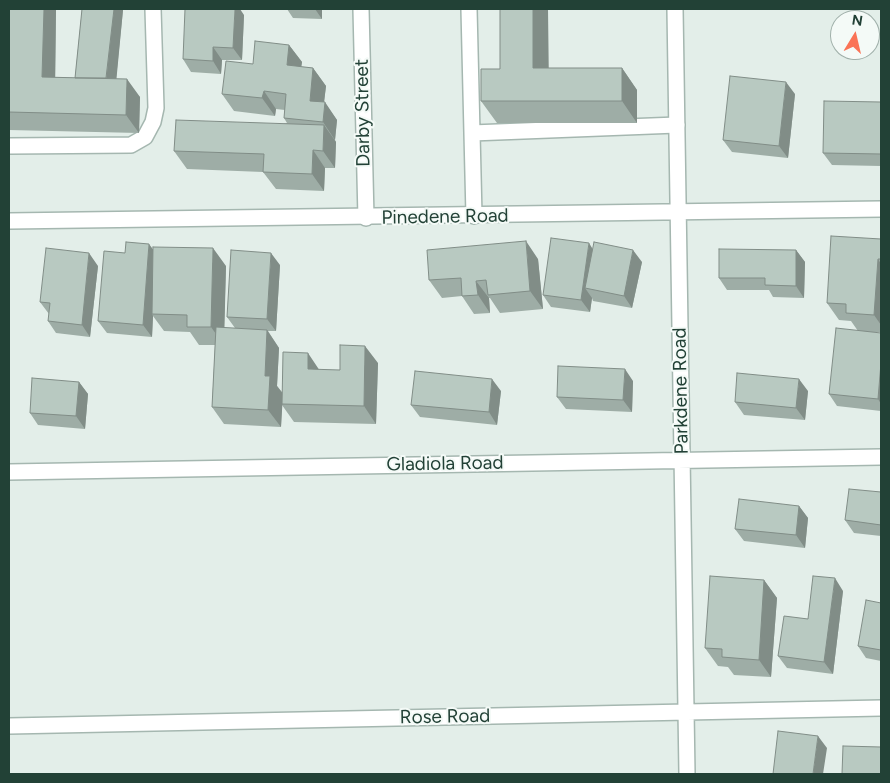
<!DOCTYPE html>
<html>
<head>
<meta charset="utf-8">
<style>
  body { margin:0 }
  #map { position:relative; width:890px; height:783px; overflow:hidden; background:#e3eee9; font-family:Figtree,sans-serif }
  canvas { display:block }
  .frame { position:absolute; inset:0; border:10px solid #224136; pointer-events:none }
  .north { position:absolute; left:830px; top:10px; width:50px; height:50px; box-sizing:border-box; background:#f4faf7; border:1px solid #a0b0aa; border-radius:50%; rotate:9deg; font-size:14px; font-weight:700; line-height:20px; text-align:center; color:#224136 }
  .north::after { content:''; display:block; margin:auto; width:18px; height:22px; background:#fa7356; clip-path:polygon(50% 0,100% 100%,50% 72%,0 100%) }
</style>
</head>
<body>
<div id="map">
<canvas width="890" height="783"></canvas>
<div class="frame"></div>
<div class="north">N</div>
</div>
<script>
const g = document.querySelector('canvas').getContext('2d');
g.lineJoin = 'round';
function shape(rows) {
  const path = new Path2D();
  for (const r of rows) {
    path.moveTo(r[0], r[1]);
    for (let i = 2; i < r.length; i += 2) path.lineTo(r[i], r[i + 1]);
  }
  return path;
}
function strokePath(path, color, width, dash) {
  g.strokeStyle = color;
  g.lineWidth = width;
  g.lineCap = dash ? 'butt' : 'round';
  g.setLineDash(dash || []);
  g.stroke(path);
}
function paint(path, color) {
  g.fillStyle = color;
  g.fill(path, 'evenodd');
}
function drawText(font, color, halo, rows, align = 'center') {
  g.font = font + ' Figtree,sans-serif';
  g.lineWidth = 4;
  g.setLineDash([]);
  g.textBaseline = 'middle';
  g.strokeStyle = halo;
  g.fillStyle = color;
  for (const [text, x, y, turn = 0] of rows) {
    g.save();
    g.translate(x, y);
    g.rotate((+turn || 0) * Math.PI / 180);
    g.textAlign = isNaN(turn) ? turn : align;
    if (halo) g.strokeText(text, 0, 0);
    g.fillText(text, 0, 0);
    g.restore();
  }
}
const service = shape([
  [361,9,366,218],
  [469,9,474,216],
  [472,133,677,125],
  [9,146,131,145,145,137,153,122,156,108,153,9]
]);
const minor = shape([
  [675,9,687,774],
  [9,221,881,209],
  [9,472,881,457],
  [9,726,881,708]
]);
const wall = shape([
  [9,9,56,9,55,77,75,78,82,9,80,9,123,9,123,10,116,79,140,97,139,133,9,130],
  [287,9,322,9,322,19,293,18],
  [244,15,242,60,222,60,221,74,191,72,183,59],
  [289,45,302,62,301,67,313,68,326,86,324,102,337,120,335,140,336,142,335,168,325,168,324,191,276,189,263,172,187,169,174,151,287,123,284,118,285,110,276,109,275,116,234,111,222,94,253,64],
  [549,68,622,68,637,90,637,123,497,123,481,101,500,69],
  [795,94,788,158,732,152,723,140],
  [881,102,881,166,832,165,823,153],
  [881,239,881,332,867,332,881,333,881,411,837,406,829,394,858,331,851,321,839,320,827,303],
  [153,249,226,266,224,328,235,328,227,317,280,265,276,331,268,331,279,348,277,386,282,392,320,370,340,370,378,363,376,424,294,422,282,405,281,427,224,424,212,407,215,345,199,345,190,332,164,331,153,316,152,337,107,333,98,321,125,253],
  [593,249,642,262,632,308,593,301,592,298,590,312,551,307,543,295],
  [796,250,805,262,804,298,773,297,769,290,727,290,719,278],
  [538,259,543,309,500,313,490,298,489,298,490,313,474,314,462,296,442,298,429,280],
  [98,266,90,337,56,333,48,321,49,314,40,302],
  [633,381,632,412,566,409,557,397],
  [79,382,88,394,85,429,38,425,30,413],
  [501,391,497,425,420,417,411,405],
  [808,391,805,420,744,415,735,402],
  [881,492,881,536,854,533,845,520],
  [799,506,808,518,805,548,744,541,735,529],
  [764,580,777,598,771,677,734,675,728,667,718,666,705,648],
  [843,591,833,674,787,668,778,656,808,619],
  [881,603,881,661,866,658,858,646]
]);
const shadedWall = shape([
  [44,9,56,9,55,95,42,77],
  [114,9,123,9,123,10,115,94,106,82],
  [235,9,240,9,244,15,242,60,233,48],
  [315,9,322,9,322,19],
  [533,9,548,9,549,90,533,68],
  [289,45,302,62,299,82,287,65],
  [213,47,222,60,221,74,213,61],
  [313,68,326,86,322,119,310,101],
  [622,68,637,90,637,123,622,101],
  [127,79,140,97,139,133,126,115],
  [786,82,795,94,788,158,779,146],
  [264,91,276,109,275,116,262,98],
  [325,102,337,120,335,140,323,122],
  [324,125,336,142,335,168,323,151],
  [313,150,325,168,324,191,312,174],
  [526,241,538,259,543,309,530,291],
  [589,243,597,256,585,288,592,298,590,312,581,300],
  [149,244,158,256,152,314,153,316,152,337,143,325],
  [213,248,226,266,224,345,211,327],
  [633,250,642,262,632,308,624,296],
  [796,250,805,262,804,298,796,286],
  [89,253,98,266,90,337,82,325],
  [271,253,280,265,276,331,267,319],
  [878,259,881,264,881,325,874,315],
  [476,281,489,298,490,313,478,295],
  [267,330,279,348,277,386,283,394,281,427,268,410,265,376],
  [365,346,378,363,376,424,364,406],
  [308,353,320,371,308,369],
  [881,363,881,404,878,399],
  [625,369,633,381,632,412,623,400],
  [492,379,501,391,497,425,489,412],
  [799,379,808,391,805,420,796,408],
  [79,382,88,394,85,429,76,416],
  [799,506,808,518,805,548,796,535],
  [835,578,843,591,833,674,824,662],
  [764,580,777,598,771,677,759,660],
  [818,736,827,748,823,774,813,774]
]);
const building = shape([
  [9,9,44,9,42,77,127,79,126,115,9,112,9,9],
  [82,9,114,9,106,78,75,78,82,9],
  [185,9,235,9,233,48,213,47,213,61,183,59,185,9],
  [500,9,533,9,533,68,622,68,622,101,481,101,481,69,500,69,500,9],
  [255,41,289,45,287,65,313,68,310,101,325,102,323,122,284,118,286,94,264,91,262,98,222,94,226,61,253,64,255,41],
  [730,76,786,82,779,146,723,140,730,76],
  [824,101,881,102,881,154,823,153,824,101],
  [176,120,324,125,323,151,313,150,312,174,263,172,264,154,174,151,176,120],
  [831,236,881,239,881,259,878,259,874,315,846,313,846,304,827,303,831,236],
  [551,238,589,243,581,300,543,295,551,238],
  [526,241,530,291,488,295,486,280,476,281,478,295,462,296,461,278,429,280,427,250,526,241],
  [126,242,149,244,143,325,98,321,104,251,125,253,126,242],
  [594,242,633,250,624,296,585,288,594,242],
  [153,247,213,248,211,327,187,327,187,315,152,314,153,247],
  [46,248,89,253,82,325,48,321,50,303,40,302,46,248],
  [719,249,796,250,796,286,765,285,765,278,719,278,719,249],
  [231,250,271,253,267,319,227,317,231,250],
  [216,327,267,330,265,376,270,376,268,410,212,407,216,327],
  [836,328,881,333,881,363,878,399,829,394,836,328],
  [340,345,365,346,364,406,282,404,283,352,308,353,308,369,340,370,340,345],
  [558,366,625,369,623,400,557,397,558,366],
  [415,371,492,379,489,412,411,405,415,371],
  [737,373,799,379,796,408,735,402,737,373],
  [32,378,79,382,76,416,30,413,32,378],
  [849,489,881,492,881,525,845,520,849,489],
  [739,499,799,506,796,535,735,529,739,499],
  [710,576,764,580,759,660,722,657,722,649,705,648,710,576],
  [813,576,835,578,824,662,778,656,784,616,808,619,813,576],
  [866,600,881,603,881,650,858,646,866,600],
  [778,731,818,736,813,774,773,774,778,731],
  [843,746,881,747,881,774,842,774,843,746]
]);
const streetNames = [
  ["Darby Street",363,113,-91],
  ["Pinedene Road",445,217,-1],
  ["Parkdene Road",681,391,-91],
  ["Gladiola Road",445,464,-1],
  ["Rose Road",445,717,-1]
];
strokePath(service, '#a5b7b0', 18);
strokePath(minor, '#a5b7b0', 18);
strokePath(service, '#fff', 15);
strokePath(minor, '#fff', 15);
paint(wall, '#9eada6');
paint(shadedWall, '#818d87');
paint(building, '#b8c9c1');
strokePath(building, '#818d87', 1);
drawText('19px', '#224136', '#f4faf7', streetNames);
</script>
</body>
</html>
